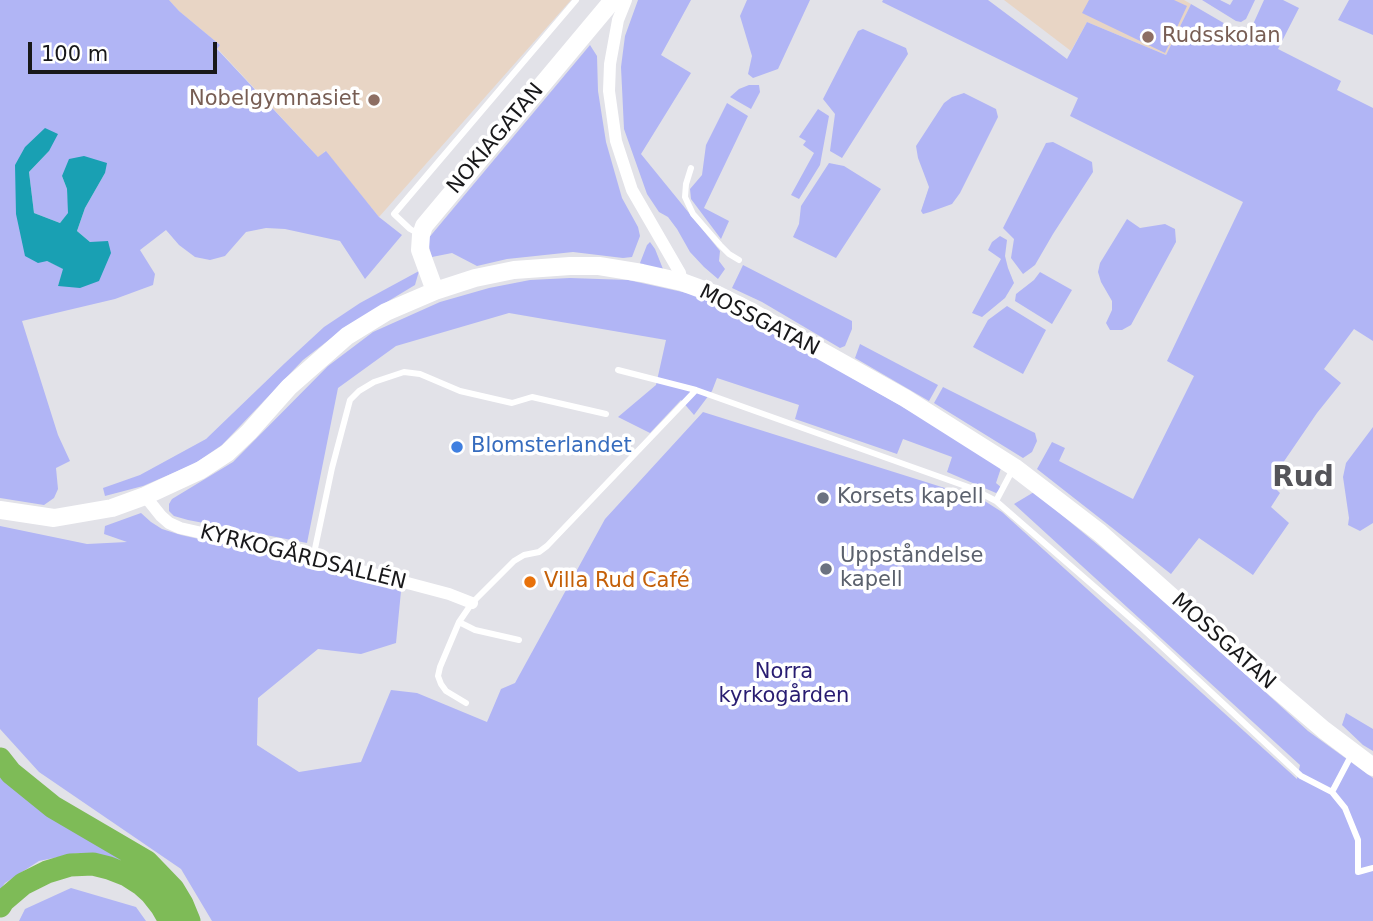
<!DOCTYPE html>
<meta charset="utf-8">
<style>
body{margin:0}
#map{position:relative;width:1373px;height:921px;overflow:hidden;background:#e2e2e8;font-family:"DejaVu Sans",sans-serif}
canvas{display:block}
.scale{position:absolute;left:28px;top:42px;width:189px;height:32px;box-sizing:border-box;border:4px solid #18181a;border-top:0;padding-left:9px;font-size:21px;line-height:24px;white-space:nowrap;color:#18181a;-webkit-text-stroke:5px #fff;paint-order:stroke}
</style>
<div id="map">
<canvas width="1373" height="921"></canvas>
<div class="scale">100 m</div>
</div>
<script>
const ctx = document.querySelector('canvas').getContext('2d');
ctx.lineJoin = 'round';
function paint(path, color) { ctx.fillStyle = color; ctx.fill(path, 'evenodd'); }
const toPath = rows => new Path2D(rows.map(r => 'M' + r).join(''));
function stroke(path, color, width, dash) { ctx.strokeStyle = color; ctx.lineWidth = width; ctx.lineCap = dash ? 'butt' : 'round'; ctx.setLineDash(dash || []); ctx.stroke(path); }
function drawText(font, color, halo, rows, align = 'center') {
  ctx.font = font + ' "DejaVu Sans",sans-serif'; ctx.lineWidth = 7; ctx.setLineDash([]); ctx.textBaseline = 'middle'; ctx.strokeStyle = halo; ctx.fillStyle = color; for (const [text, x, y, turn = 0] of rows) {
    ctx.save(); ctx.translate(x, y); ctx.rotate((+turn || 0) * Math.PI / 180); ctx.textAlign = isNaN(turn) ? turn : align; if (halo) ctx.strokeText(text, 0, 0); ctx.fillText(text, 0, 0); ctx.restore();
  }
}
paint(toPath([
 [169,0,571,0,379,217,325,151,319,158,217,48,220,45,179,11],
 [1004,0,1184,0,1191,4,1166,55,1087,22,1071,51]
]), '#e8d5c5');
paint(toPath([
 [0,0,169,0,179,11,220,45,217,49,318,157,326,151,379,217,402,235,365,279,340,241,285,229,266,228,246,232,225,256,210,260,195,257,179,245,166,230,140,250,155,274,153,285,115,299,22,321,58,435,70,461,56,468,58,489,54,498,44,505,0,498],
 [49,151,29,172,34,213,60,223,69,213,67,189,62,176,105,173,85,208,77,231,90,242,58,286,64,269,47,261,15,165],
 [638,0,691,0,661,55,691,73,641,154,720,251,719,261,725,269,718,279,704,267,690,252,677,229,668,217,659,212,647,194,624,129,621,67,625,36],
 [747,0,810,0,778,69,753,78,748,74,752,56,740,16],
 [883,0,988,0,1067,59,1087,22,1166,55,1191,4,1234,29,1250,31,1264,0,1283,0,1299,8,1278,49,1341,81,1337,90,1373,108,1373,341,1354,329,1324,369,1341,383,1317,413,1274,476,1274,487,1280,493,1271,507,1289,523,1253,575,1199,538,1171,574,1037,469,1052,442,1065,448,1059,461,1133,499,1194,376,1167,361,1243,202,1070,116,1078,98,882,2],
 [1089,0,1174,0,1187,6,1165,53,1082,13],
 [1202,0,1220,0,1230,5,1233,0,1255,0,1246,19,1241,22,1236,21],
 [1349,0,1373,0,1373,35,1338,20],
 [863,29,906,48,908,54,842,158,830,151,835,114,823,99,858,31],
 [590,45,597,56,598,91,606,142,622,198,638,227,640,236,632,257,623,258,573,252,507,259,477,266,452,253,432,257,427,240],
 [749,85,759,85,760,92,751,109,730,97,739,89],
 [964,93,996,109,998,117,960,193,952,204,930,212,923,214,921,211,929,187,918,158,916,146,944,103,952,97],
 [727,103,748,116,704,208,729,221,721,239,691,199,690,189,702,175,706,145],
 [818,109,829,116,820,165,799,199,791,195,814,153,803,145,806,141,799,137],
 [1053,142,1092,162,1093,172,1053,234,1035,265,1023,274,1011,258,1014,239,1003,228,1046,143],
 [829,163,844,166,881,189,836,258,793,237,799,224,801,206],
 [1127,219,1140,228,1165,224,1175,229,1176,242,1131,325,1122,330,1110,330,1106,323,1112,310,1112,301,1101,282,1098,272,1100,263],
 [1000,236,1007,240,1005,256,1008,268,1014,283,1005,298,982,317,972,313,1001,259,988,250,992,242],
 [650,242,655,249,663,269,641,265,640,263,647,245],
 [743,265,852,321,852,329,845,346,840,348,762,302,732,288],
 [419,271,415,285,347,326,303,360,222,445,194,464,143,486,105,496,103,488,140,475,206,439,285,363,324,327,360,303],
 [1040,272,1072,290,1052,324,1015,301,1016,294,1034,280],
 [570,278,628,280,696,295,743,315,936,426,1001,468,996,483,1002,488,996,493,947,472,952,457,903,439,897,454,795,419,799,405,717,378,712,391,694,415,681,400,650,433,618,417,656,385,666,340,509,313,396,346,338,388,307,543,188,520,174,516,169,511,169,504,172,499,233,462,328,366,373,332,440,302,489,288,530,280],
 [1007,306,1046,330,1023,374,973,347,988,320],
 [860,344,938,385,929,401,855,358],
 [943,387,1035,433,1037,441,1032,452,1023,458,934,403],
 [703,412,983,500,1002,512,1297,779,1300,765,1014,504,1034,492,1162,598,1308,731,1373,778,1373,921,212,921,181,869,39,772,0,729,0,526,87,544,127,542,104,534,105,526,141,513,151,522,162,529,181,535,302,562,401,591,396,643,361,654,318,649,258,698,257,745,299,772,361,762,391,690,417,693,487,722,501,689,515,683,605,519],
 [1373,427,1373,523,1360,531,1348,525,1349,518,1343,477,1346,463],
 [1346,713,1373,729,1373,751,1363,745,1342,725],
 [0,777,126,861,78,853,39,861,5,883,0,890],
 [71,888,136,907,146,921,19,921,25,909]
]), '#b1b5f5');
paint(toPath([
 [45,128,58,134,49,151,29,172,34,213,60,223,68,213,67,189,62,176,69,159,84,156,107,163,105,173,85,208,77,231,90,242,108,241,111,253,99,281,80,288,58,286,63,269,47,261,38,263,25,256,16,214,15,165,25,147]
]), '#19a0b3');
stroke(toPath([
 [691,168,686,184,685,197,693,214,720,245,729,254,739,260],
 [419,234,410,229,394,214,576,0],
 [618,370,696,390],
 [996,501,1142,628,1301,776,1332,792,1345,808,1358,840,1358,872,1373,868],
 [313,558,332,468,350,400,359,391,374,382,404,372,420,374,460,391,512,403,532,397,606,414],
 [459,622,475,630,519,640],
 [466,703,446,691,441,684,438,676,440,667,459,622,472,603,514,561,524,555,539,552,547,546,696,390,971,488,996,501,1013,469],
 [1332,792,1352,754]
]), '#fff', 6);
stroke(toPath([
 [626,0,618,20,610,64,609,91,616,141,632,190,680,273,682,282],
 [145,496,161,516,169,523,180,528,313,558,449,594,472,603]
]), '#fff', 12);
stroke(toPath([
 [435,291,420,250,421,235,424,226,613,0],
 [0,510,54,518,112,508,145,496,201,470,227,453,249,432,289,387,347,336,386,312,435,291,475,278,514,270,570,266,599,266,642,273,682,282,720,296,750,311,905,398,1014,467,1100,533,1255,671,1324,730,1373,767]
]), '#fff', 18);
stroke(toPath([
 [0,759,11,773,53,807,147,862,173,889,182,904,189,921],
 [0,906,3,901,23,884,47,872,70,865,93,864,109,868,127,875,141,884,151,893,162,907,170,921]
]), '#7ebb57', 23);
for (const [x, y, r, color] of [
 [1148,37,7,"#8d6e63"],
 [374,100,7,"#8d6e63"],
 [457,447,7,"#3f7fe0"],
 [823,498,7,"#6b7280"],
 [826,569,7,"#6b7280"],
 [530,582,7,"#e8710a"]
]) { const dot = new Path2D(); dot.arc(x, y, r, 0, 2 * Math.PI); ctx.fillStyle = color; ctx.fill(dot); stroke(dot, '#fff', 2.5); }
drawText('21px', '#785e54', '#fff', [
 ["Rudsskolan",1162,37],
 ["Nobelgymnasiet",360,100,"right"]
], 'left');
drawText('21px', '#18181a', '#fff', [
 ["NOKIAGATAN",496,139,-50],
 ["MOSSGATAN",759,321,27],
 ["KYRKOGÅRDSALLÉN",303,558,14],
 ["MOSSGATAN",1223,642,42]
]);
drawText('21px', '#366cbe', '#fff', [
 ["Blomsterlandet",471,447]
], 'left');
drawText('21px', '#5b616d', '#fff', [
 ["Korsets kapell",837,498],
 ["Uppståndelse",840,557],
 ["kapell",840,581]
], 'left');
drawText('21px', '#c56008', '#fff', [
 ["Villa Rud Café",544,582]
], 'left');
drawText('21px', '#281c71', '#fff', [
 ["Norra",784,673],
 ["kyrkogården",784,697]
]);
drawText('bold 28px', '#545459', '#fff', [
 ["Rud",1303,479]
]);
</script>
